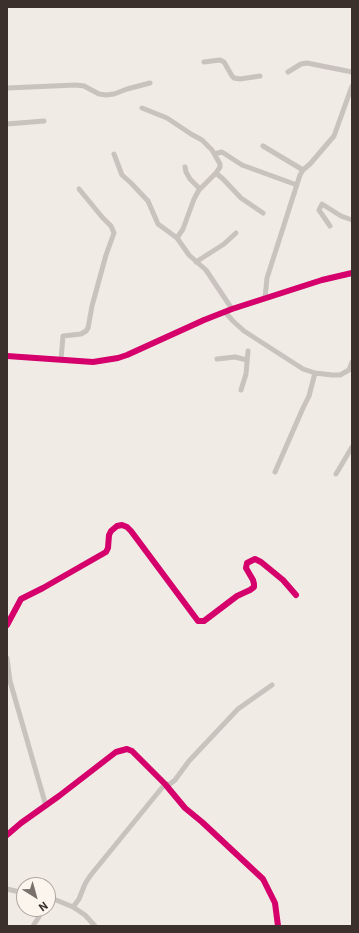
<!DOCTYPE html>
<style>
body{margin:0}
#map{position:relative;width:359px;height:933px;overflow:hidden;background:#f0ebe5;font-family:Roboto,sans-serif}
canvas{display:block}
.frame{position:absolute;inset:0;border:8px solid #3b302b;pointer-events:none}
.north{position:absolute;left:16px;top:877px;width:40px;height:40px;box-sizing:border-box;background:#fbf5ee;border:1px solid #aea6a0;border-radius:50%;rotate:143deg;font-size:11px;font-weight:700;line-height:16px;text-align:center;color:#3b302b}
.north::after{content:'';display:block;margin:auto;width:14px;height:18px;background:#7a716c;clip-path:polygon(50% 0,100% 100%,50% 72%,0 100%)}
</style>
<div id="map">
<canvas width="359" height="933"></canvas>
<div class="frame"></div>
<div class="north">N</div>
</div>
<script>
const ctx = document.querySelector('canvas').getContext('2d');
ctx.lineJoin = 'round';
const toPath = rows => new Path2D(rows.map(r => 'M' + r).join(''));
function stroke(path, color, width, dash) { ctx.strokeStyle = color; ctx.lineWidth = width; ctx.lineCap = dash ? 'butt' : 'round'; ctx.setLineDash(dash || []); ctx.stroke(path); }
stroke(toPath([
 [204,62,220,60,224,62,232,76,234,78,240,79,260,76],
 [288,72,301,64,307,63,352,72],
 [7,88,76,85,84,86,99,94,106,95,114,94,127,89,150,83],
 [142,108,167,118,191,134,202,140,212,150,220,164,220,167,216,173,199,190,194,199,183,229,177,238],
 [7,124,44,121],
 [263,146,303,170],
 [114,154,122,175,131,183,148,201,158,224,177,238,189,255,206,270,232,309],
 [214,154,222,152,242,165,297,185],
 [185,167,186,172,190,179,200,189],
 [216,173,223,179,241,198,263,213],
 [330,226,319,210,322,204,341,216,352,220],
 [196,262,224,244,236,233],
 [265,298,267,278,300,175,303,170,310,164,334,136,352,86],
 [225,312,233,321,244,331,303,369,315,373,332,375,340,375,349,370,352,362],
 [7,356,93,362,118,358,127,355,204,320,232,309,322,280,352,273],
 [61,359,63,336,81,334,86,331,88,328,92,306,106,255,114,233,111,226,102,217,79,189],
 [217,359,235,357,247,360],
 [241,390,246,374,248,351],
 [275,472,303,408,309,396,315,373],
 [336,474,352,447],
 [7,625,21,599,43,588,106,552,108,548,109,535,111,531,117,526,122,525,127,527,131,531,198,621,204,621,237,596,250,590,254,587,254,584,253,580,246,568,247,563,255,559,261,562,283,580,296,595],
 [7,658,10,681,46,806],
 [7,835,21,823,59,796,116,752,127,749,132,751,165,784,185,808,202,822,263,879,275,903,278,926],
 [7,889,24,893],
 [48,898,56,900,73,907,85,915,95,926],
 [73,907,79,899,85,884,90,876,165,784,170,784,175,780,189,761,238,709,272,685],
 [33,926,44,909]
]), '#c9c3be', 5);
stroke(toPath([
 [7,356,93,362,118,358,127,355,204,320,232,309,322,280,352,273],
 [7,625,21,599,43,588,106,552,108,548,109,535,111,531,117,526,122,525,127,527,131,531,198,621,204,621,237,596,250,590,254,587,254,584,253,580,246,568,247,563,255,559,261,562,283,580,296,595],
 [7,835,21,823,59,796,116,752,127,749,132,751,165,784,185,808,202,822,263,879,275,903,278,926]
]), '#d6006c', 6);
</script>
